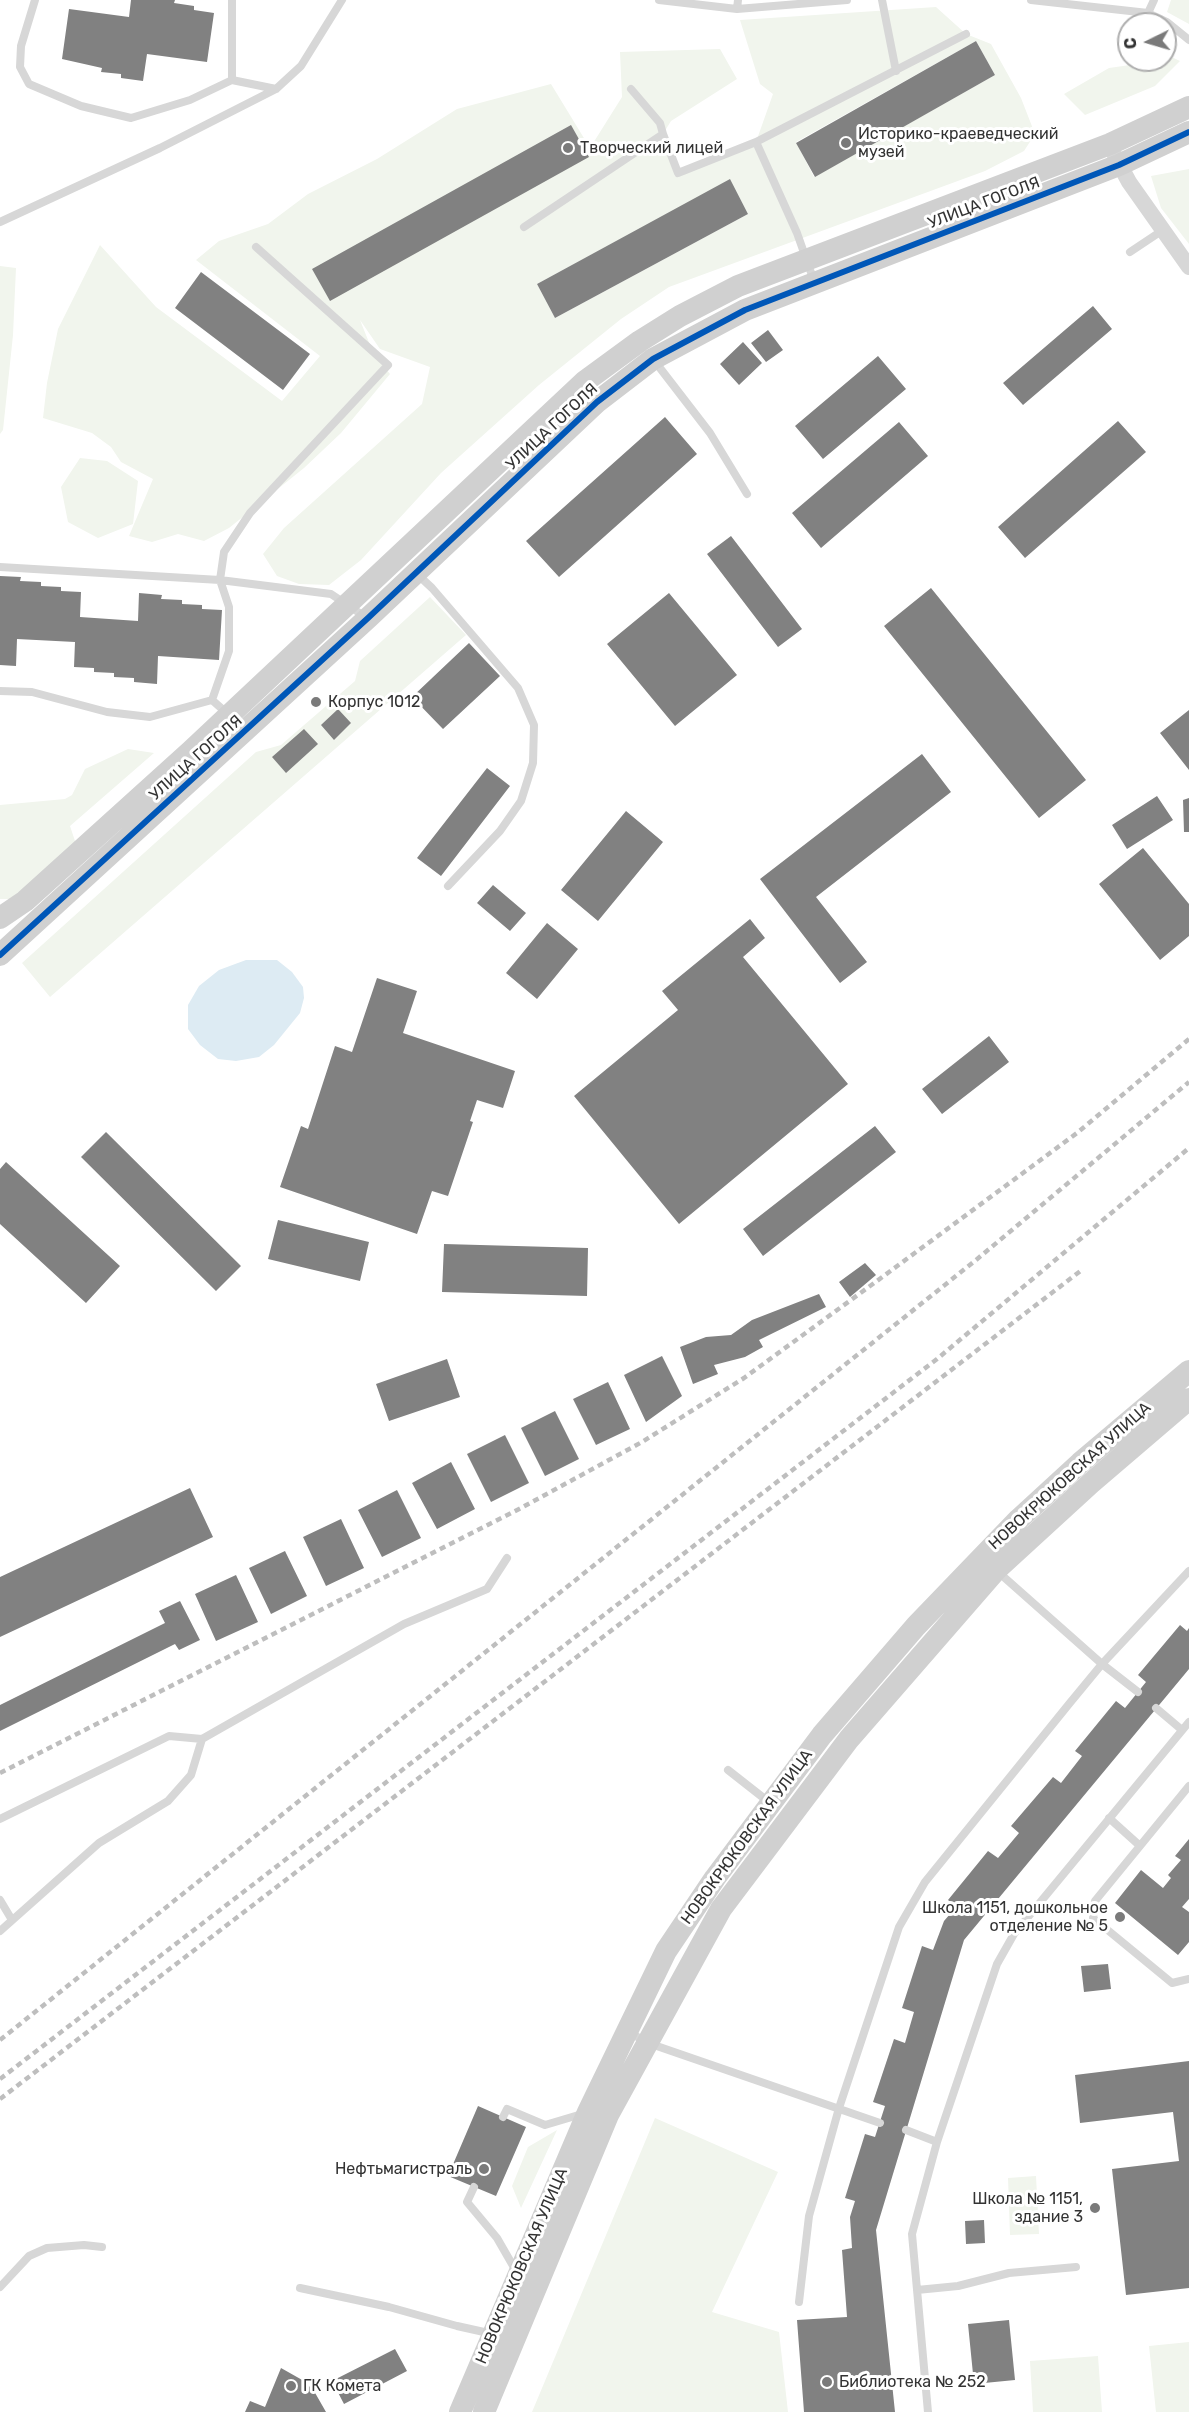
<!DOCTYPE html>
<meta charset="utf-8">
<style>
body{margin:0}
#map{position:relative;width:1189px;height:2412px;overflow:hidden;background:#fff;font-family:Rubik,sans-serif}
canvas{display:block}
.north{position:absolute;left:1117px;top:12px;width:60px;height:60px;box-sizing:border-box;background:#fff;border:2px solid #adadad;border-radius:50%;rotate:265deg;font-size:16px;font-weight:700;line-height:24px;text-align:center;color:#333}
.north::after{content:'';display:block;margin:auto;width:21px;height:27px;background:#7a7a7a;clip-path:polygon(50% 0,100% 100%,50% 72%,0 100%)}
</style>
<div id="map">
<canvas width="1189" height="2412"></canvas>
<div class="north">С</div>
</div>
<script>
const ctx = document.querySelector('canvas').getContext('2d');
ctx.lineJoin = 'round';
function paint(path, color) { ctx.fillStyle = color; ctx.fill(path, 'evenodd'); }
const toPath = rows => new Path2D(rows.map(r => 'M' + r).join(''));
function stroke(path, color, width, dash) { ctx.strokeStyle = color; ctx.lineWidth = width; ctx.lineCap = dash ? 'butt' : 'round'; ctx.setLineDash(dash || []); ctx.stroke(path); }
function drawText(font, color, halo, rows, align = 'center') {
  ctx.font = font + ' Rubik,sans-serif'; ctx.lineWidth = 6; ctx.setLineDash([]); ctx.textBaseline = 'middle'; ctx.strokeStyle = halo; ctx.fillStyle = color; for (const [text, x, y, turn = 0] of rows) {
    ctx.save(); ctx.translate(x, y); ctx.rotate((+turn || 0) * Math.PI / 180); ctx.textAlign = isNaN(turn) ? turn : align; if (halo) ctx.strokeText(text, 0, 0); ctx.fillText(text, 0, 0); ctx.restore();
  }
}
paint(toPath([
 [1171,0,1189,0,1189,24,1167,12],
 [936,7,966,34,991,44,1021,98,1035,134,1024,151,985,171,669,287,621,319,539,385,441,473,361,560,329,585,299,584,277,576,263,554,284,528,422,404,430,367,380,349,360,320,374,355,390,374,341,433,304,468,229,528,204,541,178,534,152,542,129,536,153,479,121,462,111,447,92,433,43,418,47,383,58,329,100,245,156,307,282,401,320,356,196,260,219,241,268,224,308,194,377,159,457,109,551,84,590,148,622,97,620,52,720,49,737,79,671,121,663,134,678,173,756,142,773,94,760,84,740,20],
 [976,41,995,75,814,177,796,142],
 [730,180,748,214,555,318,537,284],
 [1165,54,1180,61,1155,86,1085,115,1064,94,1109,68,1165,60],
 [1189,169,1189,244,1161,208,1151,176],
 [0,266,16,268,13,335,3,430,0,434],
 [80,458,107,461,138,481,133,524,98,538,68,522,61,487],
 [430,597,466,635,50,997,22,963,256,752,281,745,355,681,360,661],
 [128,749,154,753,70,826,77,847,12,899,0,899,0,805,65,799,72,795,85,769],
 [655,2118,778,2172,712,2312,779,2332,788,2412,532,2412],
 [557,2130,521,2208,512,2186,528,2147],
 [1036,2176,1039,2234,1010,2235,1008,2178],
 [1189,2342,1189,2412,1156,2412,1149,2346],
 [1098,2356,1102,2412,1033,2412,1030,2361]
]), '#f1f5ed');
paint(toPath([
 [246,960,277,960,292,972,303,987,304,998,300,1013,274,1045,259,1057,236,1061,218,1059,200,1045,188,1029,188,1005,199,986,219,970]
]), '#ddebf3');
paint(toPath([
 [131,0,175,0,174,3,194,6,194,10,214,13,207,62,147,54,143,81,121,78,121,74,101,72,102,68,62,59,69,9,129,17],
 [976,41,995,75,815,177,796,143],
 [571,125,589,157,330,301,312,269],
 [730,179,748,214,555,318,537,284],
 [201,272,310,354,283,390,175,308],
 [1093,306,1112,329,1023,405,1003,383],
 [768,330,783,350,766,362,751,343],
 [743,342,762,363,739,385,720,364],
 [878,356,906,389,823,459,795,426],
 [665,417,697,454,559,577,526,541],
 [1118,421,1146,452,1025,558,998,527],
 [899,422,928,456,821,548,792,513],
 [731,536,802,629,778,647,707,554],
 [0,576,21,577,20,581,41,582,41,586,61,587,61,591,81,592,80,617,138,621,139,593,162,595,161,599,182,600,182,604,202,605,202,609,222,610,219,660,158,656,157,684,134,682,134,678,114,677,114,673,94,672,94,668,74,667,75,642,17,639,16,666,0,665],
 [931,588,1086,780,1039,818,884,626],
 [669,593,737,675,675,726,607,644],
 [469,643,500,676,443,729,412,697],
 [338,709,351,723,334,740,321,725],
 [1189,710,1189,770,1160,733],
 [304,729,318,744,286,773,272,757],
 [922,754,951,792,816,897,867,962,840,983,760,879],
 [487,768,510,786,441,876,417,858],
 [1157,796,1173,820,1127,849,1112,825],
 [1189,798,1189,832,1184,832,1183,800],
 [626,811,663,842,598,921,561,890],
 [1143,848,1189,904,1189,936,1160,960,1099,884],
 [493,885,526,913,510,931,477,903],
 [750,919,765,938,743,957,848,1084,679,1224,574,1096,678,1010,662,991],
 [547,923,578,949,537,999,506,973],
 [377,978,417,991,403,1033,515,1071,503,1108,477,1100,470,1121,473,1122,448,1196,432,1191,417,1234,280,1187,301,1126,308,1129,335,1046,352,1052],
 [989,1036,1009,1062,942,1114,922,1089],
 [875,1126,896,1152,763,1256,743,1229],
 [106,1132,241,1266,216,1291,81,1157],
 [6,1162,120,1266,86,1303,0,1224,0,1169],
 [278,1220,369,1242,360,1281,268,1259],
 [444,1244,588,1248,587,1296,442,1292],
 [865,1263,876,1275,850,1297,839,1282],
 [819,1294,826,1307,759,1340,763,1347,745,1357,714,1365,718,1374,693,1384,680,1347,706,1337,731,1335,752,1320],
 [662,1356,682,1396,646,1422,624,1375],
 [447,1359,460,1397,389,1421,376,1384],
 [608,1382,630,1429,596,1445,573,1399],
 [555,1411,579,1459,545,1476,521,1428],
 [505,1435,529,1483,491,1502,467,1454],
 [451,1462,475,1509,437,1529,412,1483],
 [190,1488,213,1537,0,1637,0,1577],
 [397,1490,421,1538,382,1557,358,1510],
 [341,1519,364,1568,326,1586,303,1537],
 [285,1551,307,1596,271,1614,249,1568],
 [236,1575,258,1622,216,1641,195,1594],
 [180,1601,200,1640,179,1650,175,1644,0,1731,0,1705,165,1623,159,1611],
 [1180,1625,1187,1631,1189,1628,1189,1669,964,1940,876,2230,895,2412,804,2412,797,2320,847,2317,842,2250,852,2248,850,2217,855,2201,845,2198,865,2134,875,2137,885,2106,873,2102,894,2039,905,2043,914,2012,902,2008,922,1946,933,1950,944,1921,956,1907,948,1900,988,1851,998,1858,1019,1833,1011,1826,1053,1777,1061,1783,1082,1756,1075,1751,1116,1701,1125,1708,1146,1682,1138,1675],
 [1189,1839,1189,1899,1182,1907,1189,1912,1189,1942,1178,1955,1115,1903,1141,1870,1163,1888,1171,1878,1168,1875,1181,1860,1175,1856],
 [1108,1964,1111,1989,1084,1992,1081,1966],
 [1189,2061,1189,2288,1126,2295,1112,2169,1179,2161,1173,2112,1080,2123,1075,2075],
 [478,2106,526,2127,496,2196,448,2176],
 [984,2220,985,2243,966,2244,965,2221],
 [1009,2320,1015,2380,974,2384,968,2324],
 [395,2349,407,2371,344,2404,332,2381],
 [281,2368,304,2381,314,2391,326,2412,245,2412,250,2401,265,2407]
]), '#818181');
stroke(toPath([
 [35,0,21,46,20,67,29,84,81,106,131,118,190,100,232,80,276,89],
 [659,0,737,9,847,0],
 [882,0,896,71],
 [1031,0,1148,13,1167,22,1189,40],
 [737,9,738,0],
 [1148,13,1154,0],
 [232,80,232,0],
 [631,89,660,123,663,134],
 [756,142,797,233,814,281],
 [0,222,160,148,276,89,301,66,342,0],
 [524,227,663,134,678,173,756,142,966,34],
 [1130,252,1163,230],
 [653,359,710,433,747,494],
 [0,567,220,580,331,594,367,618],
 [417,574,432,588,518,688,534,725,533,763,521,801,500,831,448,886],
 [0,691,32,692,107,712,150,717,212,700,229,715],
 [212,700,229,651,229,607,220,580,224,552,250,513,388,365,256,247],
 [997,1571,1102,1664,1138,1692],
 [1156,1708,1182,1730],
 [728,1770,770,1803],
 [1189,1786,1095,1901,1093,1918,1172,1983,1189,1979],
 [1109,1818,1139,1845],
 [0,1819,169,1736,202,1739,404,1624,487,1589,507,1558],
 [0,1900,12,1920],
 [0,1931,99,1843,168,1801,191,1775,202,1739],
 [627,2031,648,2043,880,2123],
 [503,2117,507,2109,545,2125,582,2114],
 [906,2130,937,2142],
 [474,2187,467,2202,497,2238,516,2271],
 [0,2287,29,2256,47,2248,84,2245,102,2247],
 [300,2288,389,2307,457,2326,493,2334],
 [917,2290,958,2286,1009,2273,1076,2267],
 [799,2302,809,2216,839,2108,899,1927,925,1882,1069,1704,1102,1664,1189,1571],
 [928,2412,912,2234,937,2142,997,1964,1014,1934,1189,1722]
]), '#d7d7d7', 8);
stroke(toPath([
 [1115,156,1129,182,1189,267]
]), '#d7d7d7', 16);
stroke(toPath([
 [0,918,25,901,191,751,584,382,640,341,680,316,738,286,1110,144,1189,107],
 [0,955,368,618,597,402,653,359,745,310,1119,165,1189,132],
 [460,2412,588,2112,666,1951,715,1878,822,1735,916,1626,1019,1519,1080,1463,1189,1371],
 [484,2412,608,2115,721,1909,849,1739,996,1570,1091,1483,1189,1399]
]), '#d0d0d0', 22);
stroke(toPath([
 [0,1773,521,1508,642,1442,744,1378,881,1278,1077,1133,1189,1039],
 [0,2040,976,1260,1189,1082],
 [0,2079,937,1359,1189,1148],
 [0,2099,1083,1269]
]), '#bebebe', 4.5, [6, 4.5]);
stroke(toPath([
 [0,955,368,618,597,402,653,359,745,310,1119,165,1189,132]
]), '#0057b8', 6);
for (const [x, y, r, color] of [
 [846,143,6,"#7a7a7a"],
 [568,148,6,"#7a7a7a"],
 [316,702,6,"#7a7a7a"],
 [1120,1917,6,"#7a7a7a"],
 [484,2169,6,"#7a7a7a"],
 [1095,2208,6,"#7a7a7a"],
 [827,2382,6,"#7a7a7a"],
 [291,2386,6,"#7a7a7a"]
]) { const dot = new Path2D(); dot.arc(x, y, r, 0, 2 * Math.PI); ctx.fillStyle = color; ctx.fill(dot); stroke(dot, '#fff', 2); }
drawText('16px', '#333', '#fff', [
 ["Историко-краеведческий",858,134],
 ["музей",858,152],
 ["Творческий лицей",580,148],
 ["Корпус 1012",328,702],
 ["Школа 1151, дошкольное",1108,1908,"right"],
 ["отделение № 5",1108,1926,"right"],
 ["Нефтьмагистраль",472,2169,"right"],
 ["Школа № 1151,",1083,2199,"right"],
 ["здание 3",1083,2217,"right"],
 ["Библиотека № 252",839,2382],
 ["ГК Комета",303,2386]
], 'left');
drawText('16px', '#333', '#fff', [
 ["УЛИЦА ГОГОЛЯ",984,203,-21],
 ["УЛИЦА ГОГОЛЯ",552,427,-43],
 ["УЛИЦА ГОГОЛЯ",196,758,-42],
 ["НОВОКРЮКОВСКАЯ УЛИЦА",1070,1476,-42],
 ["НОВОКРЮКОВСКАЯ УЛИЦА",747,1837,-54],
 ["НОВОКРЮКОВСКАЯ УЛИЦА",522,2266,-67]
]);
</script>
